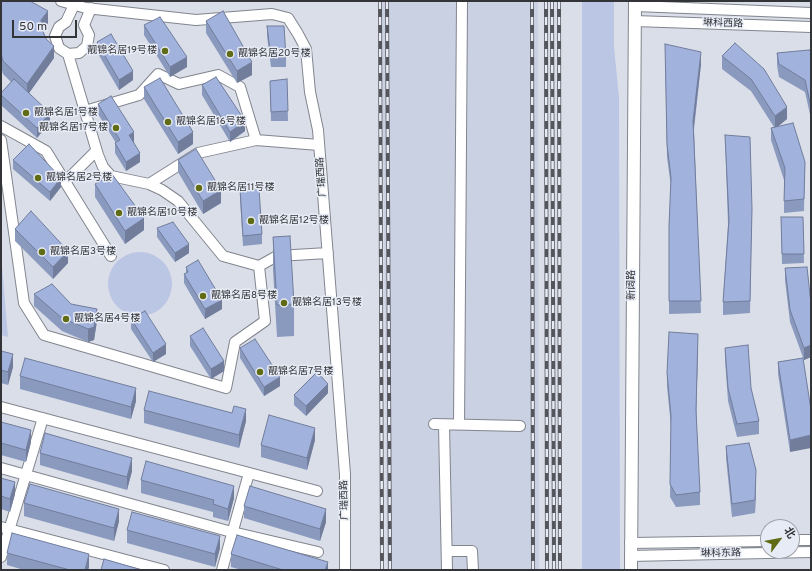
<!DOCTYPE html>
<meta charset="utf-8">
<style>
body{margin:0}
#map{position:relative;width:812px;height:571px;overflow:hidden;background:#dadee8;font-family:Overpass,"Noto Sans SC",sans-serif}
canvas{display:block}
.frame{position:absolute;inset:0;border:2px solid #333438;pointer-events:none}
.north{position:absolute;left:760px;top:519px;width:40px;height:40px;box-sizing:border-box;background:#e7ebf5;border:1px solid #9fa2a9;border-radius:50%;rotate:58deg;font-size:11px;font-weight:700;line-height:16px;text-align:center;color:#333438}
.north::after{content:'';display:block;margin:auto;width:14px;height:18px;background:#606c15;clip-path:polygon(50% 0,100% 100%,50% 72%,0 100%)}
.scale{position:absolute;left:12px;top:20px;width:65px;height:18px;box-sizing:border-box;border:2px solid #333438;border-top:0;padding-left:5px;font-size:12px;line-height:14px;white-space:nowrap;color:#333438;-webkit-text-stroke:3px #e7ebf5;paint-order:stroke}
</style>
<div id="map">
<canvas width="812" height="571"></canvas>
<div class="frame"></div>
<div class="north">北</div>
<div class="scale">50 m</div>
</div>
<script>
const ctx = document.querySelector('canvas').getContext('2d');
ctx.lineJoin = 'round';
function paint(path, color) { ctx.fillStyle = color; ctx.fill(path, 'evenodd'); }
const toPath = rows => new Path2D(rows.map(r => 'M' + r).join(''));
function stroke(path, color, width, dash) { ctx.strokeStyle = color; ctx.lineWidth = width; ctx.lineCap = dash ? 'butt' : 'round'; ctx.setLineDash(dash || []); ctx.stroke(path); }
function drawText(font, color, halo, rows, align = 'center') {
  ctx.font = font + ' Overpass,"Noto Sans SC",sans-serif'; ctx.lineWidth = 3; ctx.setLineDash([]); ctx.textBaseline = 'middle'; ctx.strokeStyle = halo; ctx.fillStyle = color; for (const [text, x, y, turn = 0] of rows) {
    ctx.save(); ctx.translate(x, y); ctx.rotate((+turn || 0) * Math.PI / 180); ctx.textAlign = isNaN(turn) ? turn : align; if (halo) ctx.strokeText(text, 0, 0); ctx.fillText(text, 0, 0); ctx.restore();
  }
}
paint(toPath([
 [382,1,538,1,539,570,387,570]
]), '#cad1e2');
paint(toPath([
 [582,1,614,1,614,47,619,97,620,570,582,570],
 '108 284a32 32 0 1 1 64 0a32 32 0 1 1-64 0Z',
 [1,253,5,302,8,337,1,335]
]), '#bac6e4');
const minor = toPath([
 [61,1,86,8,196,20,272,14,288,18,298,34,306,49,310,92,318,130,345,474,345,570],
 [74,5,66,22,59,27,55,36,59,48,68,54,79,53,87,46,89,35,84,25,91,8],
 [635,6,811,13],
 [634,21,811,27],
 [68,54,98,155,103,167,111,176,149,184,162,190,178,201,223,256,259,266,277,256,328,253],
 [85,111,139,95,158,74,179,84,218,75,240,87,256,140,319,145],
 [1,126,46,151,111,256],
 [1,140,24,303,44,335,226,388,235,342,265,321,259,266],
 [65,182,96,151],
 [149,184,198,153,256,140],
 [1,407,317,491],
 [434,424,520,426],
 [444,425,447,570],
 [459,425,462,1],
 [1,468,228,531,318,552],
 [1,527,164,570],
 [792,540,811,540],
 [630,543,768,541],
 [447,551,472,551,473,570],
 [630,556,811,552],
 [1,557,43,418],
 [222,570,249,473]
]);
const major = toPath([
 [631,570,635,1]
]);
stroke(minor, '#81858e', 12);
stroke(major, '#81858e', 14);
stroke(minor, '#fff', 10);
stroke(major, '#fff', 12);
const rail = toPath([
 [380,1,382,570],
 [387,1,390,570],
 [532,1,533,570],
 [546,1,547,570],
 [552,1,554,570],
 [559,1,560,570]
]);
stroke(rail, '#55565c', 4);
stroke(rail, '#e7ebf5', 2.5, [8]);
paint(toPath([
 [1,1,48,23,43,31,54,58,29,93,50,122,37,138,1,105,1,93,11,82,3,74,1,67],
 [206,21,252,75,237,83,206,33],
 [144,25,187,67,170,77,144,35],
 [267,26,286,57,286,67,271,67,267,36],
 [97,42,133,80,119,90,97,52],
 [735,43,787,119,778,126,805,162,804,211,784,213,784,180,771,140,771,128,774,127,751,91,722,69,722,56],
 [665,44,701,64,694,130,701,313,669,314,669,226,671,187,667,157],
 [811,52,811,119,805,92,779,77,777,65,777,53],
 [287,79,288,121,271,121,270,81],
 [202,85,245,131,230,142,202,95],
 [144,87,193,144,178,154,144,99],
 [98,104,134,142,140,162,126,171,115,153,115,143,116,143,98,114],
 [725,135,752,209,750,313,723,315,723,302,728,224],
 [13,160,61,187,50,201,13,169],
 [178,160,221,203,203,214,178,172],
 [95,184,144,230,125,244,95,197],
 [240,189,262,234,262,244,243,246,240,199],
 [781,217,803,217,804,263,782,264],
 [157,228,189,253,175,262,157,237],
 [15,229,68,263,53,279,15,241],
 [273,237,294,304,294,336,277,337,273,270],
 [186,267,222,309,205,319,184,283,184,274,186,273],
 [785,268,811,304,811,357,804,360,790,322,785,280],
 [34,294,71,304,97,321,94,340,88,342,62,331,34,306],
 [131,319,166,354,153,362,131,329],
 [190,336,224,371,211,379,190,346],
 [698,347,696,414,700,492,700,505,676,507,670,497,671,427,667,386,667,373],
 [240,348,280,386,264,396,240,358],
 [725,348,751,388,759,421,759,434,737,437,728,401,725,360],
 [1,351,13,367,8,385,1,383],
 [803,358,790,452,778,374,778,362],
 [20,376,136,401,131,419,20,389],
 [328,393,306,416,294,405,294,395],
 [144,410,246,421,239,448,144,423],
 [1,422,31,442,26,462,1,455],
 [315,440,307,470,261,457,261,445],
 [726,446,756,483,755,513,732,517,726,458],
 [40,453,132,471,127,490,40,465],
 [1,478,15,494,10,512,1,509],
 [141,480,234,498,228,521,213,517,213,512,141,493],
 [24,503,119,521,114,541,24,516],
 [244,506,326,522,320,541,244,518],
 [127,530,220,548,215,567,127,543],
 [7,553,89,567,88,570,24,570,7,565],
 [231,554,328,570,242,570,231,567]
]), '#8a99be');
paint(toPath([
 [48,11,48,23,41,32,41,20],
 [54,46,54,58,27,96,27,84],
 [701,52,701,64,693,133,693,121],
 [187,57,187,67,170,77,170,67],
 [252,62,252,75,237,83,237,71],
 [133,71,133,80,119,90,119,80],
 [787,107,787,119,775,129,775,116],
 [50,113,50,122,37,138,37,128],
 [245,121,245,131,230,142,230,132],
 [134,132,134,142,129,144,129,135],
 [193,132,193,144,178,154,178,142],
 [140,153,140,162,126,171,126,162],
 [61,178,61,187,50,201,50,192],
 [221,190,221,203,203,214,203,201],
 [144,218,144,230,125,244,125,231],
 [189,244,189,253,175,262,175,253],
 [68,251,68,263,53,279,53,267],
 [222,300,222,309,205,319,205,309],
 [97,309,97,321,94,340,88,342,88,329],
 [698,334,698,347,696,422,696,410],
 [166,344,166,354,153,362,153,353],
 [811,345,811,357,804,360,804,348],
 [13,354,13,367,8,385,8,372],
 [224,361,224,371,211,379,211,369],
 [280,377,280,386,264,396,264,387],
 [328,384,328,393,306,416,306,406],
 [136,388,136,401,131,419,131,407],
 [246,409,246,421,239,448,239,435],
 [315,428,315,440,307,470,307,458],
 [31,430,31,442,26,462,26,450],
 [811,435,811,448,790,452,790,440],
 [132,458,132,471,127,490,127,477],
 [756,470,756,483,755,513,755,500],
 [15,482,15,494,10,512,10,499],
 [234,486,234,498,228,521,228,509],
 [119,509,119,521,114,541,114,528],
 [326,509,326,522,320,541,320,529],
 [220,536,220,548,215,567,215,554],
 [89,554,89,567,88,570,85,570],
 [328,562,328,570,325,570]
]), '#717d9b');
const building = toPath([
 [1,1,30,1,48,11,41,20,42,29,46,39,54,46,27,84,3,61,1,54,1,1],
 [223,11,252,62,237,71,206,21,223,11],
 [160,17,187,57,170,67,144,25,160,17],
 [267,26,284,26,286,57,271,58,267,26],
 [111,34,133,71,119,80,97,42,111,34],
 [735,43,764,69,787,107,775,116,751,79,722,56,735,43],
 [665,44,701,52,693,121,701,301,669,301,669,226,671,178,667,144,665,44],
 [809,50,811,52,811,107,805,80,779,64,777,53,809,50],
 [216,77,245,121,230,132,202,85,216,77],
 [160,78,193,132,178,142,144,87,160,78],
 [14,79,50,113,37,128,1,95,1,93,14,79],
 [287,79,288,111,271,112,270,81,287,79],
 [111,96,134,132,129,135,140,153,126,162,115,143,120,140,98,104,111,96],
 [793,123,805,162,804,199,784,201,785,168,771,128,793,123],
 [725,135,750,137,752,209,750,301,723,302,729,220,725,135],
 [29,144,61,178,50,192,13,160,29,144],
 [196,149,221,190,203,201,178,160,196,149],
 [112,174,144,218,125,231,95,184,112,174],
 [240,189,259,189,262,234,243,236,240,189],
 [31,211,68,251,53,267,15,229,31,211],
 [781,217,803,217,804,254,782,254,781,217],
 [173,222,189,244,175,253,157,228,173,222],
 [290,236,294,304,277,305,273,237,290,236],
 [198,260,222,300,205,309,184,274,188,272,186,267,198,260],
 [807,267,811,304,811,345,804,348,790,310,785,268,807,267],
 [52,284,71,304,97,309,94,327,88,329,62,318,34,294,52,284],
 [145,311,166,344,153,353,131,319,145,311],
 [203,328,224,361,211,369,190,336,203,328],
 [669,332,698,334,696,410,700,492,676,495,670,484,671,416,667,373,669,332],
 [255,339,280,377,264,387,240,348,255,339],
 [748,345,751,388,759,421,737,424,728,388,725,348,748,345],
 [1,351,13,354,8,372,1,370,1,351],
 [25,358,136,388,131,407,20,376,25,358],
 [803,358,811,410,811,435,790,440,778,362,803,358],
 [317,372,328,384,306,406,294,395,317,372],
 [149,391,232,413,234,406,246,409,239,435,144,410,149,391],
 [269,415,315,428,307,458,261,445,269,415],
 [1,422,31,430,26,450,1,443,1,422],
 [45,433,132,458,127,477,40,453,45,433],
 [749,443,756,470,755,500,732,504,726,446,749,443],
 [146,461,234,486,228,509,213,504,214,500,141,480,146,461],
 [1,478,15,482,10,499,1,496,1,478],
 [30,484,119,509,114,528,24,503,30,484],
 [250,486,326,509,320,529,244,506,250,486],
 [132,512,220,536,215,554,127,530,132,512],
 [12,533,89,554,85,570,70,570,7,553,12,533],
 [237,535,328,562,325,570,283,570,231,554,237,535],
 [104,559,142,570,101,570,104,559]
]);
paint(building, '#a1b2dd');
stroke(building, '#717d9b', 1);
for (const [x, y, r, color] of [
 [165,51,4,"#606c15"],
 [230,54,4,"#606c15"],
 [26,113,4,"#606c15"],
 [168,122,4,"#606c15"],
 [116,128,4,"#606c15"],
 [38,178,4,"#606c15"],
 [199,188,4,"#606c15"],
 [119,213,4,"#606c15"],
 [251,221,4,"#606c15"],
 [42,252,4,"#606c15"],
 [203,296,4,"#606c15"],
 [284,303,4,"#606c15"],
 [66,319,4,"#606c15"],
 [260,372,4,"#606c15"]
]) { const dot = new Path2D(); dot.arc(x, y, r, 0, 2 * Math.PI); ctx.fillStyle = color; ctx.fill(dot); stroke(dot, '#e7ebf5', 1.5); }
drawText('10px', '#333438', '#e7ebf5', [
 ["琳科西路",723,24,2],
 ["广瑞西路",322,177,-94],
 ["新阔路",632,285,-90],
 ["广瑞西路",345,500,-91],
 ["琳科东路",721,554,-1]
]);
drawText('10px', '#333438', '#e7ebf5', [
 ["靓锦名居19号楼",157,51,"right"],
 ["靓锦名居20号楼",238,54],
 ["靓锦名居1号楼",34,113],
 ["靓锦名居16号楼",176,122],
 ["靓锦名居17号楼",108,128,"right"],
 ["靓锦名居2号楼",46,178],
 ["靓锦名居11号楼",207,188],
 ["靓锦名居10号楼",127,213],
 ["靓锦名居12号楼",259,221],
 ["靓锦名居3号楼",50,252],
 ["靓锦名居8号楼",211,296],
 ["靓锦名居13号楼",292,303],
 ["靓锦名居4号楼",74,319],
 ["靓锦名居7号楼",268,372]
], 'left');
</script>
